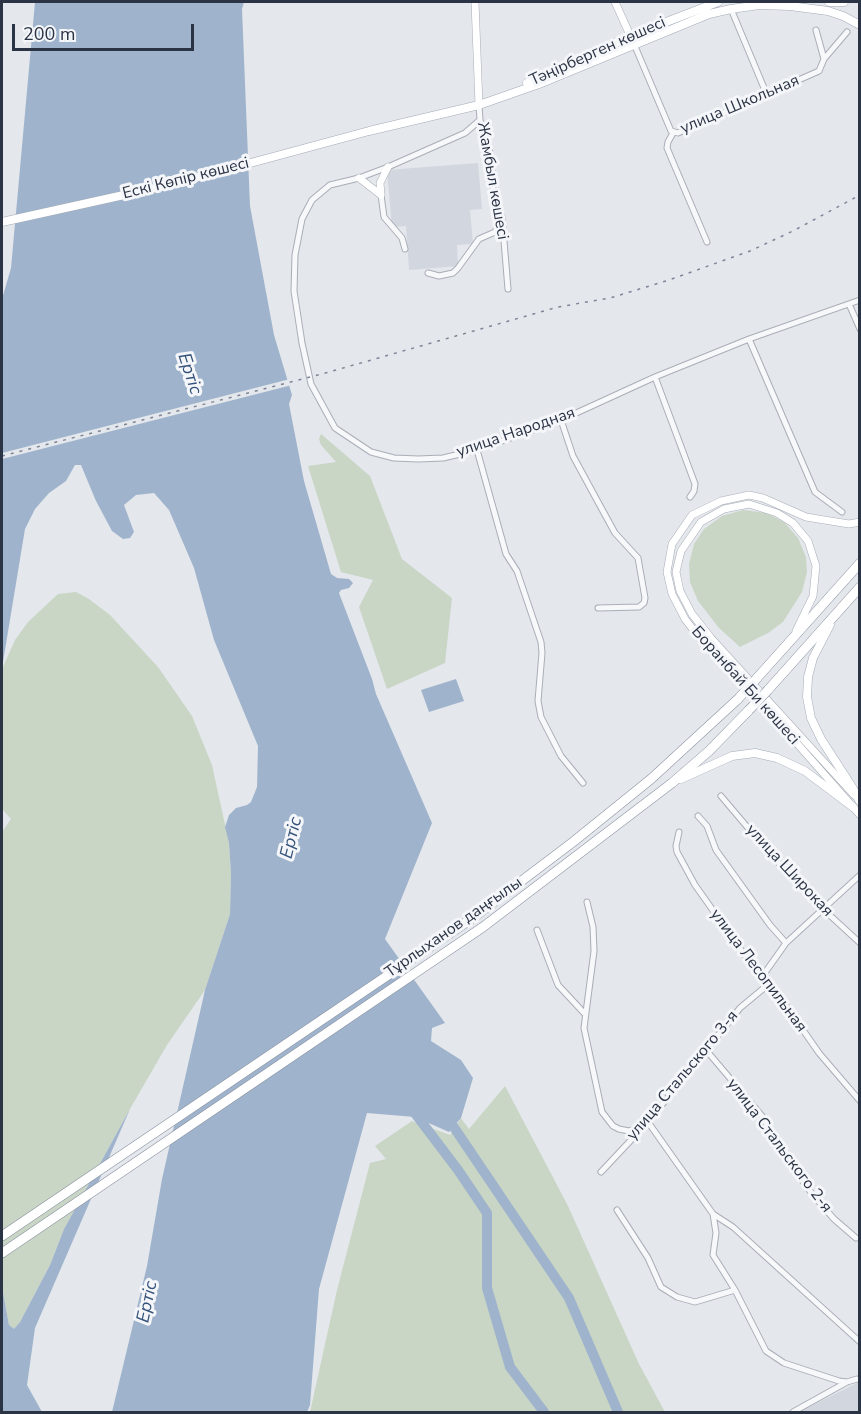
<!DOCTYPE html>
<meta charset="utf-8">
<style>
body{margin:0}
#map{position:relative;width:861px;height:1414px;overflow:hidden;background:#e4e7ec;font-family:"Nunito Sans",sans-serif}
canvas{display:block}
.frame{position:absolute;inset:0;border:3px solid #2b3445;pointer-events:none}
.scale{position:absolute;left:12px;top:24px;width:182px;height:27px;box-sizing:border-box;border:3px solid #2b3445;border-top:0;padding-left:8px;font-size:18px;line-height:21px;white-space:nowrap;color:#2b3445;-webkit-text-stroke:4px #f4f6f9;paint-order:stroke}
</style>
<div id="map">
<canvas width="861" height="1414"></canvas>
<div class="frame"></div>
<div class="scale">200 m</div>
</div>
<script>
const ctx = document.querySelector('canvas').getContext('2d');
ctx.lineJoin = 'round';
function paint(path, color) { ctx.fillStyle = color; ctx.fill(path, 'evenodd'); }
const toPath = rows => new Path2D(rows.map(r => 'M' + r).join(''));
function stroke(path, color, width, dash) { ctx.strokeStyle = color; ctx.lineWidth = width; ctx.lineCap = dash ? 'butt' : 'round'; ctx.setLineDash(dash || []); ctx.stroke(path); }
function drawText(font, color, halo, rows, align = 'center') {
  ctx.font = font + ' "Nunito Sans",sans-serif'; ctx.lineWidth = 6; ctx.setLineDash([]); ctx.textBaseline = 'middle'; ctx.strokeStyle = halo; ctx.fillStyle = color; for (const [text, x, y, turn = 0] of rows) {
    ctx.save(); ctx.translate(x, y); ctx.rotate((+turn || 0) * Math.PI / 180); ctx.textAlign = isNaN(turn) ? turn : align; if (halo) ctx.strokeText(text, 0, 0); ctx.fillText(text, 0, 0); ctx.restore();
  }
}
paint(toPath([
 [478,163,482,209,470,210,473,244,457,245,458,266,409,270,406,226,392,227,387,170],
 [859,1382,859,1412,799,1412]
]), '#d2d6de');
paint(toPath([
 [321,434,370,476,402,559,452,598,445,663,387,689,359,607,373,580,341,572,308,466,336,462,321,445,319,439],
 [743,510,767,513,785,523,798,538,806,557,807,572,802,592,783,622,768,633,740,647,719,628,698,601,690,582,689,564,694,544,704,529,722,516],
 [76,592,89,599,110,615,158,667,192,716,212,765,229,843,231,874,230,914,205,990,167,1045,130,1109,64,1229,50,1265,20,1322,14,1330,9,1325,2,1287,2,832,11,819,2,809,2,669,15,640,28,622,58,594],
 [505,1086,568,1206,639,1364,665,1412,310,1412,337,1290,370,1163,386,1159,375,1146,412,1121,450,1135,461,1118,469,1129]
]), '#c9d6c5');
paint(toPath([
 [35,2,244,2,242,9,250,206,274,335,292,395,289,404,304,481,331,574,337,578,349,579,353,583,349,588,341,590,339,593,372,679,376,694,432,823,385,939,445,1023,432,1028,431,1041,461,1060,473,1078,461,1118,449,1132,415,1117,367,1113,319,1289,310,1405,307,1412,112,1412,147,1266,162,1179,205,990,230,914,231,874,229,843,225,827,229,815,236,808,247,805,251,802,257,787,258,746,214,640,194,568,169,510,154,493,136,495,124,505,134,532,130,538,123,539,112,531,96,501,81,465,75,465,66,481,49,493,35,509,25,529,2,668,2,299,11,268],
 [456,679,464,701,429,712,421,690],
 [130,1109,35,1328,27,1385,42,1412,2,1412,2,1287,9,1325,14,1329,20,1322,50,1265,64,1229]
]), '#9fb4cc');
paint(toPath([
 [290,379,292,385,2,459,2,453]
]), '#e4e7ec');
stroke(toPath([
 [411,1108,458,1170,487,1213,487,1288,510,1367,544,1412],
 [447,1117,569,1298,618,1412]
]), '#9fb4cc', 10);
const street = toPath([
 [731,9,767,95],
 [816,30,824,59],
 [634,44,671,131,678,133,819,71,824,59,847,32],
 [479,105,480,120,492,159,493,193,502,217,508,289],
 [480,120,465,133,388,167,359,178,330,185,312,200,302,219,295,255,294,291,302,343,311,384,335,428,371,452,394,458,418,459,443,458,477,450,561,420,655,377,749,339,860,300],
 [673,133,668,142,667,148,707,242],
 [381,195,384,217,402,238,405,249],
 [428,273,439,276,453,273,458,268,479,239,495,232,500,222],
 [849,304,860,329],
 [749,339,815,492,842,512],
 [655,377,695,484,694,491,690,497],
 [561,420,573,456,598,502,615,533,638,558,645,598,644,603,639,607,598,608],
 [477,450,506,554,517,571,541,642,542,653,538,701,541,717,561,756,583,783],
 [721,796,770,854,823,909,860,943],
 [698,816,707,826,716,850,770,925,786,943],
 [679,832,676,846,677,852,695,885,746,957,764,974,819,1053,860,1101],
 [587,902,593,927,594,951,584,1028,602,1112,613,1126,619,1129,629,1131,641,1128],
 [537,930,558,985,584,1013],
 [764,974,786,943,860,875],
 [706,1050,762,1116,789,1163,813,1195,834,1219,856,1238],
 [648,1122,713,1214,733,1227,860,1342],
 [601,1172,648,1122,740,1008,770,983],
 [617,1210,648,1258,661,1287,677,1297,695,1302,735,1290],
 [713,1214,716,1233,713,1255,735,1290,766,1351,784,1363,839,1381,847,1382],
 [793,1412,847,1382,857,1379,860,1380]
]);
const secondary = toPath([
 [475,2,479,105],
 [615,2,634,44],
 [359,178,381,195],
 [381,195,380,183,388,167],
 [860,522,849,524,806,517,763,498,749,495,721,501,692,515,672,544,667,572,672,594,685,619,704,644,794,740,860,815],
 [796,631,813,596,816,566,808,541,793,523,777,513,749,504,724,509,701,522,681,551,676,572,680,591,692,614,711,638,854,795]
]);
const primary = toPath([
 [829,2,844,2],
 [527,83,630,36,718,2],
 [2,222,169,185,369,131,479,105,539,84,709,14,731,9,759,5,790,6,828,11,843,16,860,25],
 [830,625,813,658,808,677,807,697,811,718,821,739,852,787,859,800],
 [681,779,732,756,755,753,777,758,805,771,853,807]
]);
const highway = toPath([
 [757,678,860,563],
 [768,690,860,587],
 [2,1236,474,917,573,842,651,779,738,699],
 [2,1253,483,927,672,783,709,751,749,710]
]);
stroke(street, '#a9aeb7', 7);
stroke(secondary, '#a9aeb7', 8);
stroke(primary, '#a3abb8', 9);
stroke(highway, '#8b94a3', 10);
stroke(street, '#f7f8fa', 5);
stroke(secondary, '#fff', 7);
stroke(primary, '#fff', 8);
stroke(highway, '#fff', 9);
stroke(toPath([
 [2,456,322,374,558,307,610,298,669,280,750,251,793,231,860,195]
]), '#7d8696', 1.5, [3, 6]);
const highwayBridge = toPath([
 [738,699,757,678],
 [749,710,768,690]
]);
stroke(highwayBridge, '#8b94a3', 10, []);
stroke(highwayBridge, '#fff', 9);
drawText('16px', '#2b3445', '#f4f6f9', [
 ["Тәңірберген көшесі",598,52,-24],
 ["улица Школьная",740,105,-23],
 ["Ескі Көпір көшесі",186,179,-14],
 ["Жамбыл көшесі",492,181,80],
 ["улица Народная",516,433,-19],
 ["Боранбай Би көшесі",745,686,48],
 ["улица Широкая",789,871,47],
 ["Тұрлыханов даңғылы",454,928,-35],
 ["улица Лесопильная",758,971,53],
 ["улица Стальского 3-я",683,1076,-50],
 ["улица Стальского 2-я",779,1146,53]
]);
drawText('italic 18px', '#34527a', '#f4f6f9', [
 ["Ертіс",189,374,72],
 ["Ертіс",292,838,-76],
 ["Ертіс",148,1302,-78]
]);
</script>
